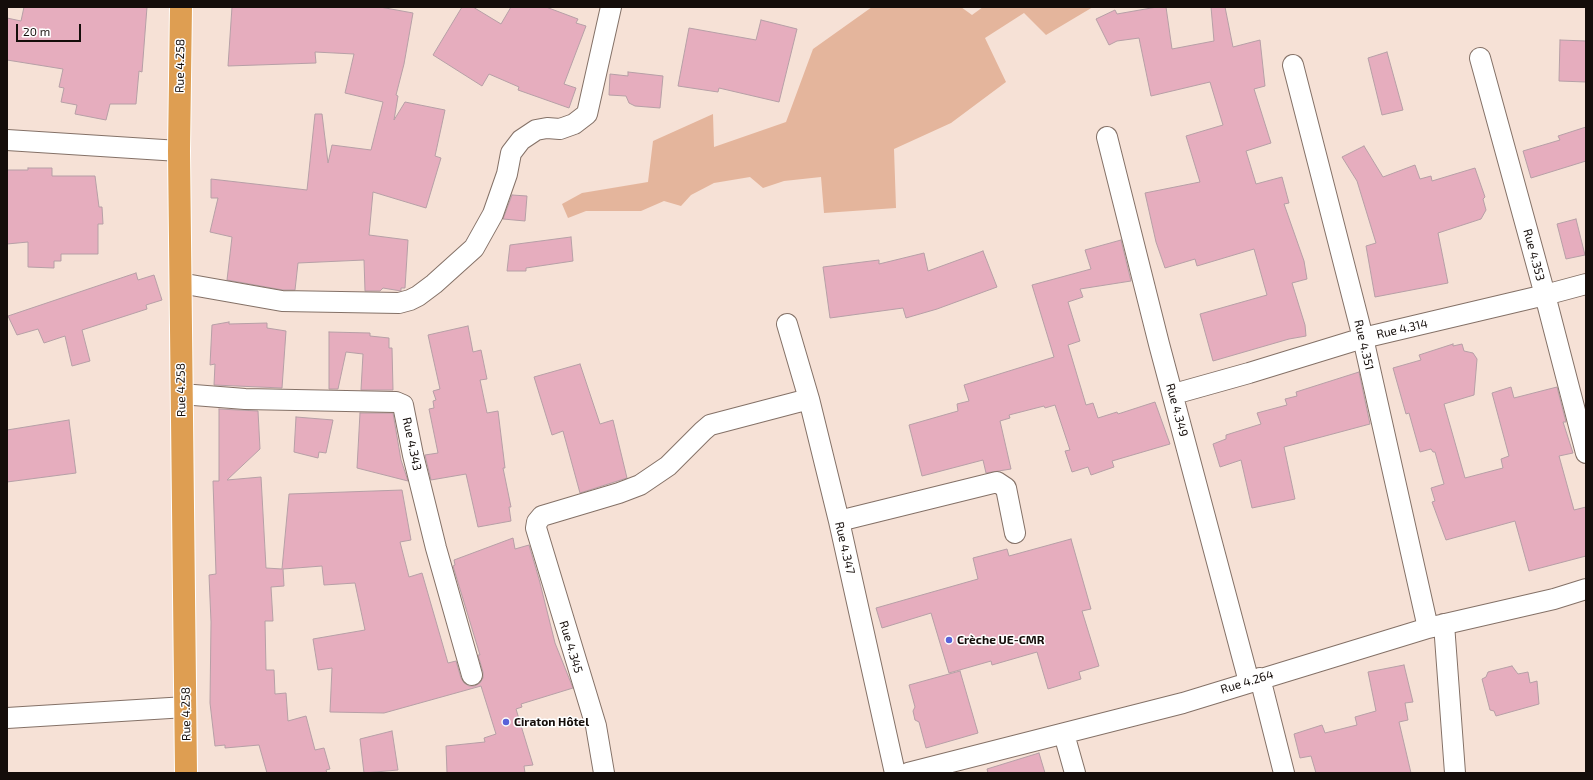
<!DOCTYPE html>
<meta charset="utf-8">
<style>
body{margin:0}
#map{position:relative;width:1593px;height:780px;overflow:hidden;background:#f6e1d6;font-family:"Exo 2",sans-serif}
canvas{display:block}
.frame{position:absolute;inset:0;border:8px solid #140d0a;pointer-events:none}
.scale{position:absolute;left:16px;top:24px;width:65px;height:18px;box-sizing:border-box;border:2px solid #140d0a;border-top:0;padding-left:5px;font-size:12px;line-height:14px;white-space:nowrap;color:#140d0a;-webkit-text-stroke:3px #fff;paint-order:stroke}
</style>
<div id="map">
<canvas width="1593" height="780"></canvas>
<div class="frame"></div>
<div class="scale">20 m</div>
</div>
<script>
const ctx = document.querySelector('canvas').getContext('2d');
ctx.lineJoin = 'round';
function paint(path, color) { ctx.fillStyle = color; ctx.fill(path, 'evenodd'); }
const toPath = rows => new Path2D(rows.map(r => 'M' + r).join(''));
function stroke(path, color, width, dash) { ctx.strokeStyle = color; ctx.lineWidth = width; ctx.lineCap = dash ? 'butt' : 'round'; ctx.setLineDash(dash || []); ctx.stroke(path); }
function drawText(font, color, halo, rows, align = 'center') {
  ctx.font = font + ' "Exo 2",sans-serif'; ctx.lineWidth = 3; ctx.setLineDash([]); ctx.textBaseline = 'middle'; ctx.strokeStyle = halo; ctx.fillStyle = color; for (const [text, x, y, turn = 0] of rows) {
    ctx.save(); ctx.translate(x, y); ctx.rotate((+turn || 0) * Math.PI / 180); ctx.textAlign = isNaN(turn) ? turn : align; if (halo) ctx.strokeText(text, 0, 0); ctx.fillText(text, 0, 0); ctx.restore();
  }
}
paint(toPath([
 [872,7,961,7,972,15,983,7,1093,7,1046,35,1024,13,985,38,1006,82,951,123,894,149,896,208,824,213,821,177,784,181,763,188,750,177,714,183,691,195,681,206,664,201,641,211,586,211,568,218,562,204,582,193,648,182,653,141,713,114,714,147,786,122,813,49]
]), '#e4b59c');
const building = toPath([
 [24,7,147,7,142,72,139,71,136,104,110,104,106,120,75,114,77,105,61,102,64,88,59,87,63,69,7,60,7,18,21,21,24,7],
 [232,7,380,7,413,13,404,64,396,95,398,96,394,120,405,102,445,110,435,156,441,158,426,208,373,192,369,235,408,240,405,288,401,288,401,291,383,288,380,291,365,291,364,260,298,263,295,290,283,290,227,280,232,237,210,232,218,198,211,198,211,179,307,190,315,114,322,114,328,163,332,145,371,150,383,102,345,93,354,54,315,52,316,63,228,66,232,7],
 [462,7,473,7,501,24,511,7,546,7,578,19,576,23,586,26,564,84,576,88,569,108,518,90,519,87,489,74,482,86,433,55,462,7],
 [1157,7,1166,7,1172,49,1214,41,1211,7,1225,7,1233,47,1260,40,1265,86,1254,89,1271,143,1246,151,1256,184,1282,177,1289,203,1284,204,1304,261,1307,279,1292,283,1305,325,1306,336,1289,339,1213,361,1200,314,1267,295,1254,249,1197,266,1195,259,1165,268,1156,242,1145,193,1200,182,1186,136,1223,125,1210,82,1151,96,1139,38,1117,41,1109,45,1096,19,1115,10,1117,14,1157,7],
 [761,20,797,29,779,102,719,88,718,92,678,86,689,28,756,40,761,20],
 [1560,40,1586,41,1586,82,1559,81,1560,40],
 [1387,52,1403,110,1382,115,1368,58,1387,52],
 [628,72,663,76,660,108,635,106,629,103,626,96,609,95,610,74,628,76,628,72],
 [1586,127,1586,161,1531,178,1523,151,1560,140,1558,136,1586,127],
 [1364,146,1383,177,1415,165,1420,179,1431,176,1432,181,1475,168,1485,197,1483,199,1486,210,1481,219,1438,233,1448,283,1375,297,1366,246,1376,243,1357,181,1342,157,1364,146],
 [28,168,52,168,52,176,95,176,99,207,102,207,103,224,98,224,98,254,61,254,61,261,54,261,54,268,28,267,28,242,7,244,7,170,28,170,28,168],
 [512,195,527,196,525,221,503,219,512,195],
 [1576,219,1585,255,1566,259,1557,224,1576,219],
 [571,237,573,261,526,268,526,271,507,271,510,245,571,237],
 [1121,240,1131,281,1080,289,1083,297,1068,302,1080,341,1068,345,1086,405,1093,403,1098,418,1117,412,1118,414,1155,402,1170,444,1112,461,1114,467,1091,475,1088,467,1072,472,1065,451,1070,450,1055,405,1045,408,1044,406,1009,415,1010,418,1000,421,1011,469,986,473,983,460,922,476,909,425,958,411,957,404,969,401,964,385,1054,357,1032,285,1091,269,1085,250,1121,240],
 [983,251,997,287,937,309,906,318,903,308,830,318,823,267,879,260,879,264,924,253,928,271,983,251],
 [136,273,138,280,154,275,162,300,146,305,147,309,82,330,90,361,72,366,65,336,44,343,38,329,17,335,8,316,136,273],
 [229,322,229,324,267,323,267,328,286,331,282,388,214,385,215,364,210,365,212,325,229,322],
 [468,326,473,352,481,350,487,379,480,380,487,413,498,411,505,468,503,468,511,507,509,507,511,521,478,527,466,474,431,480,425,455,438,453,429,409,434,408,433,401,436,400,433,391,440,389,428,335,468,326],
 [329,332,370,333,370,336,389,338,389,348,392,348,393,390,361,390,363,354,346,352,338,389,329,389,329,332],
 [1453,344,1453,346,1462,344,1464,351,1473,353,1477,359,1474,395,1444,404,1465,478,1503,468,1501,459,1509,456,1492,393,1511,387,1514,398,1557,387,1566,422,1563,422,1573,453,1559,456,1574,510,1586,507,1586,556,1529,571,1515,521,1446,540,1432,502,1435,501,1431,488,1444,484,1435,452,1433,452,1431,449,1420,452,1409,413,1406,414,1393,368,1421,360,1419,355,1453,344],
 [580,364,600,424,613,420,627,478,580,493,563,431,552,435,534,377,580,364],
 [1359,372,1370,424,1284,447,1295,499,1252,508,1241,460,1220,467,1213,444,1226,439,1226,435,1261,424,1257,413,1287,405,1285,399,1297,396,1296,392,1359,372],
 [219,409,258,411,260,449,227,480,261,477,266,568,282,569,289,494,402,490,411,540,400,542,409,577,422,573,448,663,456,661,461,678,464,683,469,686,475,686,480,683,483,678,483,672,478,655,480,655,453,566,455,565,454,560,513,538,515,549,529,545,539,579,555,643,573,688,521,704,522,707,516,709,533,765,524,766,525,773,447,773,446,746,485,742,484,738,496,734,481,686,384,713,330,712,332,668,318,670,313,639,365,630,355,583,324,585,322,566,283,569,284,586,271,587,273,621,265,621,266,670,274,670,275,694,286,693,288,721,306,716,315,750,324,748,330,769,326,770,327,773,267,773,259,745,225,748,225,745,215,746,210,703,211,622,209,575,216,574,213,481,219,481,219,409],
 [360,413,393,413,401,460,408,481,357,468,360,413],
 [296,417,333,420,326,453,319,452,318,458,294,452,296,417],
 [69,420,76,473,7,482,7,430,69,420],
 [1071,539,1091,609,1082,611,1099,666,1079,672,1081,679,1048,689,1037,652,992,665,991,661,949,673,931,613,882,628,876,608,978,579,973,558,1007,549,1009,556,1071,539],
 [1404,665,1413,702,1405,703,1408,720,1399,722,1411,773,1316,773,1311,756,1300,758,1294,734,1322,725,1325,733,1357,725,1355,717,1376,711,1368,672,1404,665],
 [1512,666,1518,674,1528,672,1530,683,1537,681,1539,704,1496,716,1494,711,1490,710,1482,679,1486,677,1488,672,1512,666],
 [960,671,978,733,926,748,919,722,915,720,913,711,915,707,909,685,960,671],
 [392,731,398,770,364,773,360,739,392,731],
 [1039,753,1045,773,988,773,987,769,1039,753]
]);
paint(building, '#e6adbe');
stroke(building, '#b69fa6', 1);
const minor = toPath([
 [1480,58,1545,295,1586,453],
 [1293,65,1363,338,1428,628],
 [1107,137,1159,344,1249,682],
 [7,140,179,151],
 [180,283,282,301,399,303,410,300,418,296,434,284,474,248,493,214,507,174,511,153,521,140,536,130,547,128,560,129,574,124,587,114,611,7],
 [787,324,809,399,839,521,895,773],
 [181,394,245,399,396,402,403,405,413,455,436,548,472,675],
 [1174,394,1249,373,1363,338,1545,295,1586,284],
 [839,521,997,482,1006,488,1015,533],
 [1444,624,1455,773],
 [1260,678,1284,773],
 [7,718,186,707],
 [1064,734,1075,773],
 [604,773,596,726,536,528,537,522,542,516,619,493,640,485,668,466,703,431,710,425,809,399],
 [908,773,1183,703,1428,628,1554,599,1586,589]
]);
const trunk = toPath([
 [181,7,179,151,186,773]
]);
stroke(minor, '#847167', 22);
stroke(trunk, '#fff', 24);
stroke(minor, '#fff', 20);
stroke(trunk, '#de9e52', 22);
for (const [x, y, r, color] of [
 [949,640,4,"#5962d9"],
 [506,722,4,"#5962d9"]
]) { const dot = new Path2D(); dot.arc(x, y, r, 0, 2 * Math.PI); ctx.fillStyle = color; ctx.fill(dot); stroke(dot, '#fff', 1.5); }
drawText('12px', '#140d0a', '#fff', [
 ["Rue 4.258",180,66,-89],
 ["Rue 4.353",1534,255,75],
 ["Rue 4.314",1402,329,-13],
 ["Rue 4.351",1364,345,77],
 ["Rue 4.258",181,390,-91],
 ["Rue 4.349",1177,410,75],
 ["Rue 4.343",412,444,78],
 ["Rue 4.347",845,548,77],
 ["Rue 4.345",571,647,73],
 ["Rue 4.264",1247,682,-17],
 ["Rue 4.258",186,714,-91]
]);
drawText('bold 12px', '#140d0a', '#fff', [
 ["Crèche UE-CMR",957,640],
 ["Ciraton Hôtel",514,722]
], 'left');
</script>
